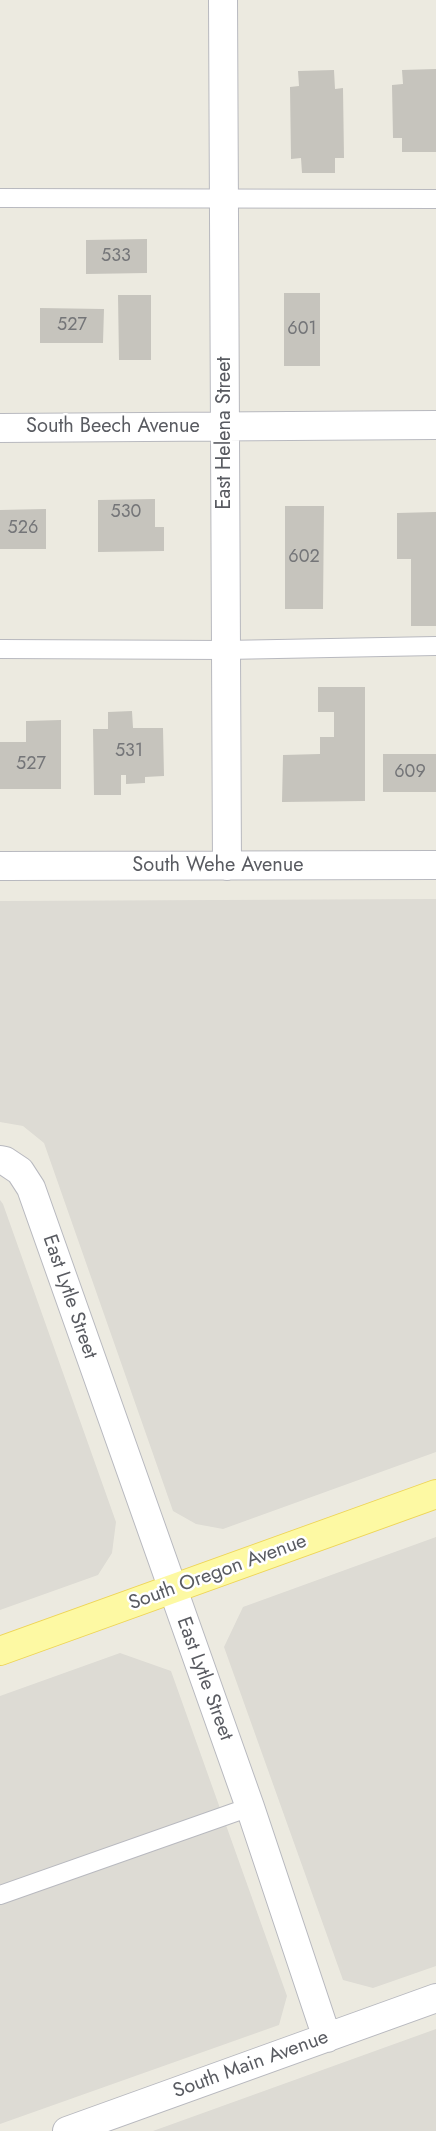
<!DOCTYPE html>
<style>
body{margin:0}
canvas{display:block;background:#eceae0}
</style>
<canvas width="436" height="2131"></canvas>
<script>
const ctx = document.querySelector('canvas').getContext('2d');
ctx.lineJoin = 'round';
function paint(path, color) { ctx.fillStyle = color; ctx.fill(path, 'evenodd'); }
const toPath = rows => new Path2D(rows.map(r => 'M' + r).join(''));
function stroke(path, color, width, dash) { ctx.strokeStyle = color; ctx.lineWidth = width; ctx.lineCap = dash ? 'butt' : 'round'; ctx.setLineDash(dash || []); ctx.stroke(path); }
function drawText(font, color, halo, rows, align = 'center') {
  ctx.font = font + ' Jost,sans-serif'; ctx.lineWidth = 5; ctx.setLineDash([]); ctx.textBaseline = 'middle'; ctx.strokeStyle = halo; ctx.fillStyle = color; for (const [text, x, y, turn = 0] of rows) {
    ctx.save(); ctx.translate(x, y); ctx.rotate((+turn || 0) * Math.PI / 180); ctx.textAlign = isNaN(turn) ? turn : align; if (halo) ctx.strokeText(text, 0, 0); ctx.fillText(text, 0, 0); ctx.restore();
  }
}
paint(toPath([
 [436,899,436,1452,223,1529,196,1524,173,1511,44,1143,23,1126,0,1122,0,901],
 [0,1200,3,1204,116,1522,112,1553,98,1575,0,1610],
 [436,1537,436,1966,373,1988,343,1980,224,1647,243,1607],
 [120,1653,171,1671,287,1996,279,2025,0,2124,0,1696],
 [436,2029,436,2131,153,2131]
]), '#dddbd4');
paint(toPath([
 [436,69,436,152,402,152,402,138,393,138,392,85,403,84,402,70],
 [334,70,335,89,343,88,344,158,335,158,335,173,302,173,301,158,291,159,290,87,299,86,298,71],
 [147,239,147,273,86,274,86,240],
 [284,293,320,293,320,366,284,366],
 [118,295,151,295,151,360,119,360],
 [40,308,104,309,103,343,40,343],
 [155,499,155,527,164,527,164,551,98,552,98,500],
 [285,506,324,506,323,609,285,609],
 [46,509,46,549,0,549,0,510],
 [436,512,436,626,411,626,411,559,397,559,397,513],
 [318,687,365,687,365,801,282,802,283,755,320,754,320,737,334,737,334,712,318,712],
 [132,711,133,728,163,728,164,776,145,777,145,783,126,784,126,775,121,775,121,795,94,795,93,729,108,729,108,712],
 [61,720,61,789,0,789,0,742,26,742,26,721],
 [383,754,436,754,436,792,383,792]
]), '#c6c4bd');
const service = toPath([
 [0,198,436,199],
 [0,649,225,650,436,646],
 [0,1895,250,1807]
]);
const minor = toPath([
 [223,0,227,866],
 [0,428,436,425],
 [0,866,436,865],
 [0,1160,5,1161,20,1171,31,1188,250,1807,327,2038],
 [67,2131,436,1998]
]);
const primary = toPath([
 [0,1651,436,1494]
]);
stroke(service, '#b8b9bf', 20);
stroke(minor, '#b8b9bf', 30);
stroke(primary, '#eed557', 30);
stroke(service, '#fff', 18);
stroke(minor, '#fff', 28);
stroke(primary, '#fdf9a3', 28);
drawText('18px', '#747578', null, [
 ["533",116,257],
 ["527",72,326],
 ["601",302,330],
 ["530",126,513],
 ["526",23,529],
 ["602",304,558],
 ["531",129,752],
 ["527",31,765],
 ["609",410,773]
]);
drawText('20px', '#595b61', '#fff', [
 ["South Beech Avenue",113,427],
 ["East Helena Street",225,433,-90],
 ["South Wehe Avenue",218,866],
 ["East Lytle Street",69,1297,71],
 ["South Oregon Avenue",218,1573,-20],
 ["East Lytle Street",204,1679,70],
 ["South Main Avenue",251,2065,-20]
]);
</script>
